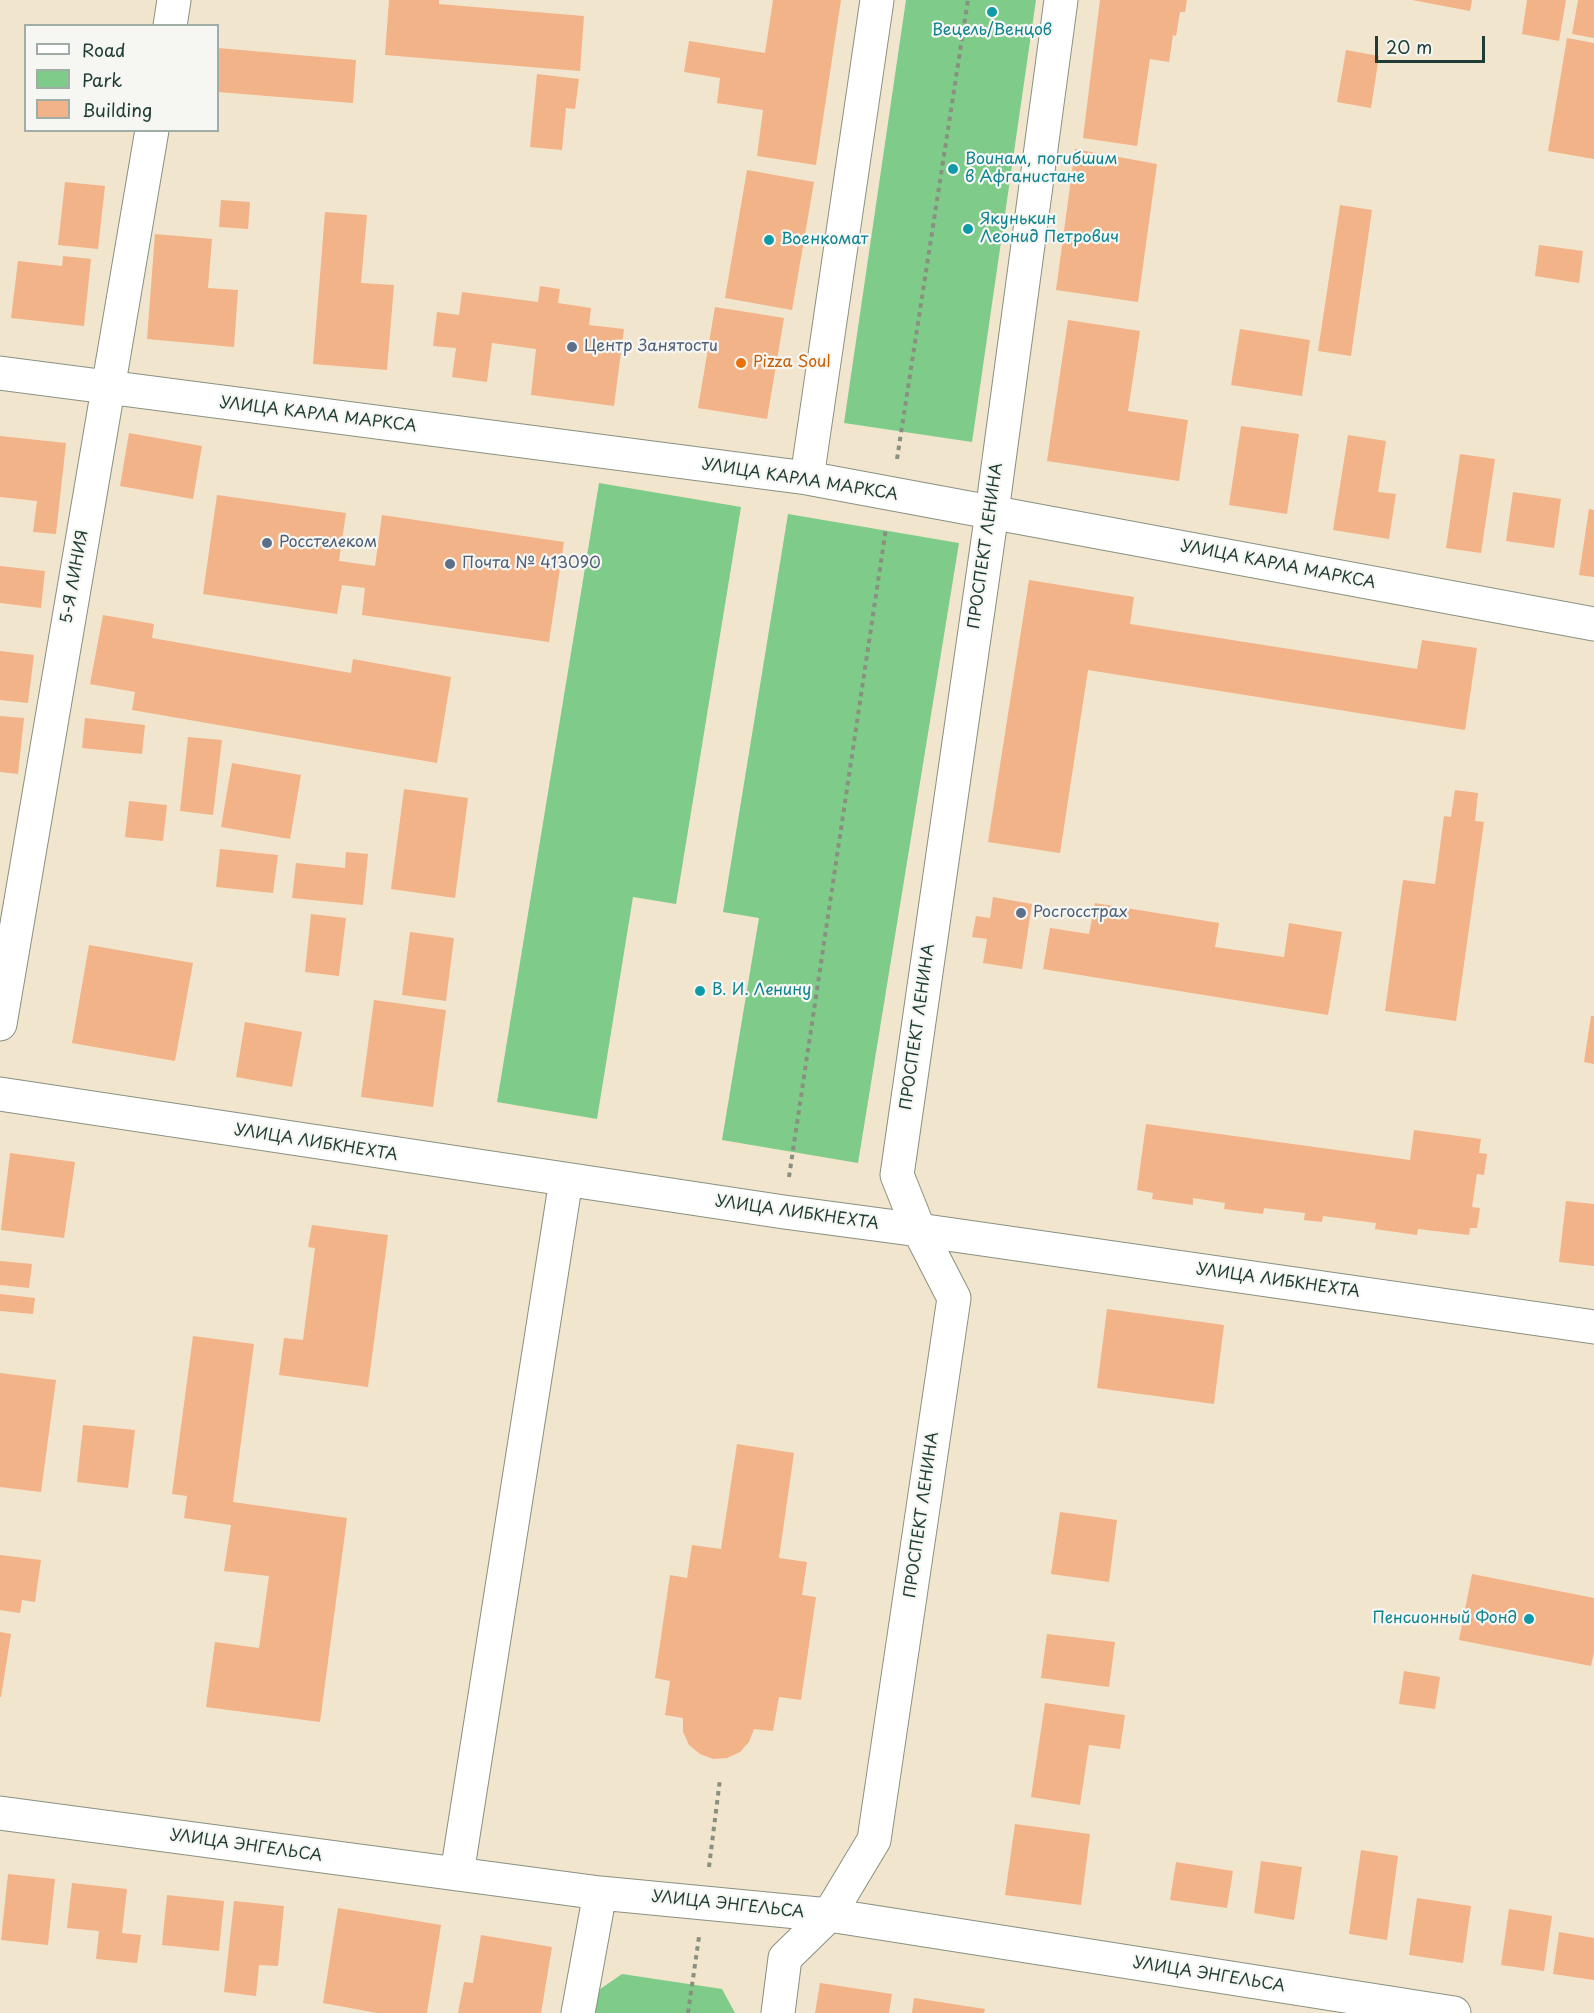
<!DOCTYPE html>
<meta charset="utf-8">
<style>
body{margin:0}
#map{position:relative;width:1594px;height:2013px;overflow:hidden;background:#f2e5cd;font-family:"Playpen Sans",sans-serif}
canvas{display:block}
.legend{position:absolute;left:24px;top:24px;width:195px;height:108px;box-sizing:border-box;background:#f6f6f2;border:2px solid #a0aca6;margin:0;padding:8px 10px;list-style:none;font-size:18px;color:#1f3d34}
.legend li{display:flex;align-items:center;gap:12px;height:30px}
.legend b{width:30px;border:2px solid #a0aca6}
.scale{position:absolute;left:1375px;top:36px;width:110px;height:27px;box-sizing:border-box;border:3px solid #1f3d34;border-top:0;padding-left:8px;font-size:18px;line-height:21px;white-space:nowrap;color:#1f3d34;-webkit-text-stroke:4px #f6f6f2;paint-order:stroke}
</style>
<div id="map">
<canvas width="1594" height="2013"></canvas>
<ul class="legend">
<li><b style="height:8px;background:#fff"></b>Road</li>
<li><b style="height:16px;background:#7fcb89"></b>Park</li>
<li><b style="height:16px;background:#f2b388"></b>Building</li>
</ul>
<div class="scale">20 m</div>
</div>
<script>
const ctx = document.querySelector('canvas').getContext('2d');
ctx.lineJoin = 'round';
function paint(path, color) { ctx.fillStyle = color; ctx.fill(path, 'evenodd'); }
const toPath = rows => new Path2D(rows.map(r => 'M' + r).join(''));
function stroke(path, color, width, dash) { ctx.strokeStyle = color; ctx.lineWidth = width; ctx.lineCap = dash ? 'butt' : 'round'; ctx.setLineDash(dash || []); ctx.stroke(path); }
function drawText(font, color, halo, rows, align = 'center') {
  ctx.font = font + ' "Playpen Sans",sans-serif'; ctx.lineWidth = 4.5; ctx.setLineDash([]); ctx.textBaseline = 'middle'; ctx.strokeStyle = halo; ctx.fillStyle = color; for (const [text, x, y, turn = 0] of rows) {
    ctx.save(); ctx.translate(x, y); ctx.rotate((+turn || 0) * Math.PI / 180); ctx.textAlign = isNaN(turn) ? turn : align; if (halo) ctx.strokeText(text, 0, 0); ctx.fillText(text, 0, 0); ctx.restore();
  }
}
paint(toPath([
 [906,0,1036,0,972,442,844,423],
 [599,483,741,507,676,904,633,897,597,1119,497,1102],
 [788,514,959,543,858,1163,722,1140,759,918,723,912],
 [622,1974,722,1989,735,2013,590,2013,593,1994]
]), '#7fcb89');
paint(toPath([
 [389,0,439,0,439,4,584,16,580,71,385,55],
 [773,0,841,0,816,165,757,156,763,110,717,103,720,78,684,72,689,41,765,53],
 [1100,0,1187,0,1185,12,1180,12,1176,36,1173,35,1169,62,1150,59,1137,146,1083,138],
 [1412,0,1472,0,1470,11],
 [1527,0,1566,0,1559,41,1522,34],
 [1578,0,1594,0,1594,38,1572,34],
 [1567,38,1594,43,1594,159,1548,151],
 [218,48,356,60,353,103,218,92],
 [1346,50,1379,56,1371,108,1337,102],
 [537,74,579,79,575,109,566,108,562,150,530,147],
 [1075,149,1157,164,1138,302,1056,290],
 [747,170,814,182,792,310,725,298],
 [65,182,105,186,98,249,58,245],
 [221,200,250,202,248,229,219,227],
 [1340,205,1372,210,1351,356,1318,351],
 [325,212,367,215,361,283,394,285,387,370,313,364],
 [155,234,212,239,208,288,238,290,234,347,147,339],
 [1539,245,1583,251,1579,283,1535,276],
 [63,256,91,259,84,326,11,318,18,261,62,266],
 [540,286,560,289,558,303,591,308,589,325,624,329,614,406,531,395,536,349,492,343,487,382,452,377,456,348,433,346,437,312,459,315,462,292,538,302],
 [715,307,784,318,767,419,698,408],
 [1068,320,1140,331,1128,411,1188,420,1179,481,1047,461],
 [1240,329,1310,340,1302,396,1231,385],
 [1241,426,1299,434,1287,514,1229,505],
 [129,433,202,446,193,499,120,486],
 [1348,435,1386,441,1378,492,1396,494,1389,539,1333,530],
 [0,436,66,443,56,534,33,532,37,501,0,497],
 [1460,454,1495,459,1481,553,1446,548],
 [1513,492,1561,499,1554,548,1506,541],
 [217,495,346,513,339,561,375,566,382,515,564,542,549,642,362,615,365,588,342,585,337,614,203,594],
 [1589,509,1594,510,1594,577,1579,575],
 [0,566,45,571,41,608,0,603],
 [1029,580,1134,597,1130,624,1417,669,1422,640,1477,648,1465,730,1088,670,1060,853,988,842],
 [103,615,154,624,152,638,351,673,353,659,451,677,437,763,132,710,135,692,90,684],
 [0,651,34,655,28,703,0,700],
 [0,716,24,718,18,774,0,772],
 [85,718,145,725,142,754,82,748],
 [188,737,222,740,213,815,180,811],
 [232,763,301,775,290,839,221,827],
 [404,789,468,798,455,898,391,889],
 [1455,790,1478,793,1475,821,1484,822,1456,1021,1385,1011,1403,880,1435,884,1444,816,1451,817],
 [129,801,167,805,163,841,125,837],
 [220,849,278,855,273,893,216,887],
 [346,852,368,854,363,905,292,898,296,863,345,868],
 [993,897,1032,904,1022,969,983,963,987,939,972,937,976,916,990,918],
 [1095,903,1219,923,1215,947,1284,957,1289,923,1342,932,1328,1015,1043,969,1050,928,1089,934],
 [311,914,346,918,339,976,305,972],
 [410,932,454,938,446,1001,402,995],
 [89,945,193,963,175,1061,72,1043],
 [374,1000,446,1010,433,1107,361,1097],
 [1591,1016,1594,1016,1594,1064,1584,1062],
 [245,1022,302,1032,292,1087,236,1077],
 [1146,1124,1410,1160,1414,1130,1481,1139,1479,1153,1487,1154,1484,1175,1477,1174,1472,1207,1480,1208,1477,1228,1470,1228,1469,1235,1418,1229,1417,1235,1375,1229,1376,1223,1323,1216,1322,1222,1304,1220,1305,1213,1264,1208,1263,1214,1224,1209,1225,1203,1193,1198,1193,1205,1152,1199,1153,1193,1137,1190],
 [10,1153,75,1162,64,1238,1,1230],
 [1566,1201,1594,1204,1594,1266,1559,1262],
 [312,1225,388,1235,368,1387,279,1375,284,1338,303,1340,315,1248,308,1247],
 [0,1261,32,1264,29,1288,0,1285],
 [0,1294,35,1298,33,1314,0,1311],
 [1107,1309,1224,1325,1214,1404,1097,1388],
 [193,1336,254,1344,233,1502,347,1518,320,1722,206,1707,215,1642,259,1648,269,1576,224,1571,231,1525,184,1518,187,1496,172,1494],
 [0,1373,56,1380,41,1492,0,1487],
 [83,1425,135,1430,128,1488,77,1482],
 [737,1444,794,1453,779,1558,807,1562,802,1595,816,1597,801,1700,779,1697,773,1731,754,1729,749,1742,740,1752,727,1758,713,1759,700,1754,689,1745,683,1732,683,1718,665,1715,670,1681,655,1678,670,1575,687,1578,692,1545,721,1549],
 [1060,1512,1117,1520,1109,1582,1051,1574],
 [0,1555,41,1560,35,1602,22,1600,20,1613,0,1610],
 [1472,1574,1594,1598,1594,1652,1591,1666,1459,1640],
 [0,1632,11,1634,1,1697,0,1697],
 [1047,1634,1115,1642,1109,1687,1041,1678],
 [1404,1671,1440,1677,1435,1709,1399,1704],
 [1045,1703,1125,1715,1120,1749,1089,1745,1080,1805,1031,1797],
 [1015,1824,1090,1834,1081,1905,1005,1895],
 [1361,1850,1398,1856,1387,1940,1349,1934],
 [1261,1861,1302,1867,1294,1920,1254,1913],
 [1176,1862,1233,1871,1227,1908,1170,1900],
 [8,1874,55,1879,48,1945,1,1940],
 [72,1883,127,1889,122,1933,141,1935,137,1963,96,1959,99,1931,67,1928],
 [167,1895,224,1901,219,1951,162,1945],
 [1417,1898,1471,1906,1463,1963,1409,1955],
 [234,1901,284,1906,278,1966,259,1965,256,1996,224,1992],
 [338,1908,441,1925,427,2013,377,2013,323,2003],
 [1509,1909,1552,1916,1544,1971,1501,1965],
 [1559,1932,1594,1938,1594,1980,1553,1974],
 [481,1935,552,1947,541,2013,458,2013,464,1982,473,1983],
 [820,1983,892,1994,889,2013,815,2013],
 [914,1998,985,2009,984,2013,912,2013]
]), '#f2b388');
const minor = toPath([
 [170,26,174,0],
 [0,373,807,478,1594,624],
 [807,478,877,0],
 [0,1024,152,130],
 [0,1094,784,1212,919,1230,1594,1327],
 [0,1813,600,1893,829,1915,1454,2013],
 [457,1874,566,1180],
 [578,2013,600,1893],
 [778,2013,785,1958,829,1915,874,1840,954,1298,919,1230,897,1175,992,512,1061,0]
]);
stroke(minor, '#889180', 35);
stroke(toPath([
 [897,459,968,0],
 [789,1177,886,528],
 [709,1867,720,1779],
 [688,2013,699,1937]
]), '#889180', 4, [4.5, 4.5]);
stroke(minor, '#fff', 33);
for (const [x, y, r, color] of [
 [992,12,6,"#0f9aa8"],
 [953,169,6,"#0f9aa8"],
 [968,229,6,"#0f9aa8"],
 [769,240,6,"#0f9aa8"],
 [572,347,6,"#5c6f8a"],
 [741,363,6,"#e8710a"],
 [267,543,6,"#5c6f8a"],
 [450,564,6,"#5c6f8a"],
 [1021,913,6,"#5c6f8a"],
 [700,991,6,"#0f9aa8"],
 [1529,1619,6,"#0f9aa8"]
]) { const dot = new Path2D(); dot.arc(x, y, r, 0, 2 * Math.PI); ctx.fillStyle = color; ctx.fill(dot); stroke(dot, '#f6f6f2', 2); }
drawText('16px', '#0d838f', '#f6f6f2', [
 ["Вецель/Венцов",992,31,"center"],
 ["Воинам, погибшим",965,160],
 ["в Афганистане",965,178],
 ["Якунькин",980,220],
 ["Леонид Петрович",980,238],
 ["Военкомат",781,240],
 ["В. И. Ленину",712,991],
 ["Пенсионный Фонд",1517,1619,"right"]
], 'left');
drawText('16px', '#4e5e75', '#f6f6f2', [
 ["Центр Занятости",584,347],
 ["Росстелеком",279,543],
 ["Почта № 413090",462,564],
 ["Росгосстрах",1033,913]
], 'left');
drawText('16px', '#c56008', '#f6f6f2', [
 ["Pizza Soul",753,363]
], 'left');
drawText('16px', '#1f3d34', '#f6f6f2', [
 ["УЛИЦА КАРЛА МАРКСА",318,415,7],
 ["УЛИЦА КАРЛА МАРКСА",800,480,9],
 ["ПРОСПЕКТ ЛЕНИНА",986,546,-82],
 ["УЛИЦА КАРЛА МАРКСА",1278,565,11],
 ["5-Я ЛИНИЯ",75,577,-80],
 ["ПРОСПЕКТ ЛЕНИНА",918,1027,-82],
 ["УЛИЦА ЛИБКНЕХТА",316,1143,9],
 ["УЛИЦА ЛИБКНЕХТА",797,1213,8],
 ["УЛИЦА ЛИБКНЕХТА",1278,1281,8],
 ["ПРОСПЕКТ ЛЕНИНА",922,1515,-82],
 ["УЛИЦА ЭНГЕЛЬСА",246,1846,8],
 ["УЛИЦА ЭНГЕЛЬСА",728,1905,6],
 ["УЛИЦА ЭНГЕЛЬСА",1209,1975,9]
]);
</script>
